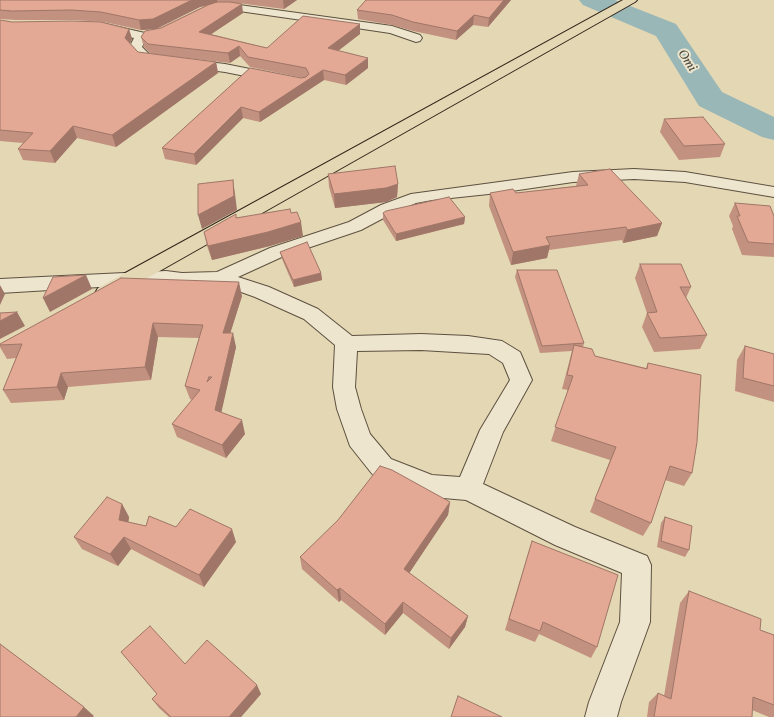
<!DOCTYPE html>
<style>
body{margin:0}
canvas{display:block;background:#e3d7b4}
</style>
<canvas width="774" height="717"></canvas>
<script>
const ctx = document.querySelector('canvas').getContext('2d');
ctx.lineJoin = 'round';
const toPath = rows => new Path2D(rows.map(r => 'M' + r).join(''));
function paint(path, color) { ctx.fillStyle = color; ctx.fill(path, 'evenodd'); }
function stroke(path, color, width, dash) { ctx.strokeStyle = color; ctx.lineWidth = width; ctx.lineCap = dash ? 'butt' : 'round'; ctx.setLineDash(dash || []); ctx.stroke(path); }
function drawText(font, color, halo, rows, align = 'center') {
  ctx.font = font + ' Vollkorn,serif'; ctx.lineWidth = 4; ctx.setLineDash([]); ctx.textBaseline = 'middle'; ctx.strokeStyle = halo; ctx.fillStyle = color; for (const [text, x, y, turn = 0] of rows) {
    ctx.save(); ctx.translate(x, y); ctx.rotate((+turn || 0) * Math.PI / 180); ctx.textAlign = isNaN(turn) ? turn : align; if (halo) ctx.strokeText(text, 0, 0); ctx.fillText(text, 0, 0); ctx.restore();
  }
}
paint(toPath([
 [579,0,615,0,676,24,722,92,774,117,774,140,762,137,699,106,656,36,583,5,579,0]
]), '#99b7b7');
const street = toPath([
 [232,4,392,26,420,35,422,38,420,41,416,42,390,33,316,22,232,10,212,12,208,11,206,9,208,7,212,6,232,4],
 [101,23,145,33,147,36,142,47,150,55,225,64,280,75,282,78,280,81,275,82,225,72,141,61,129,48,134,38,97,30,95,27,97,24,101,23],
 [634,169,685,172,774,187,774,197,685,182,634,179,573,182,498,193,432,200,416,203,393,213,361,230,284,256,238,277,269,287,318,309,352,336,421,334,468,336,502,341,520,352,532,380,503,432,483,484,575,527,647,556,651,565,650,622,621,702,617,717,585,717,589,702,620,622,622,573,555,545,466,500,432,497,373,475,350,446,337,409,333,387,335,345,304,319,255,297,219,284,182,285,166,283,0,293,0,279,166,271,182,273,217,272,270,248,349,222,381,205,411,194,573,172,634,169],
 [421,350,489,354,503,363,510,380,480,430,460,477,432,475,391,459,370,434,361,409,355,387,357,351,421,350]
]);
const highway = toPath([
 [623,0,637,0,635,2,112,298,105,300,98,298,95,293,98,288,623,0]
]);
stroke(street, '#5e5140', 2);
stroke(highway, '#312419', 2);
paint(street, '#ede5ce');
paint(highway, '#e3d7b4');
paint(toPath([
 [0,0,297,0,284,9,238,3,243,13,211,34,267,48,360,24,360,34,338,50,368,68,346,85,324,80,260,122,243,118,196,165,165,159,162,148,250,68,301,78,303,78,250,67,240,56,230,63,151,54,144,47,141,37,209,4,200,7,156,29,141,30,104,22,74,20,16,20,0,19],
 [366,0,511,0,488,27,473,25,456,40,413,31,392,25,358,19,357,10],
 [0,20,12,22,129,29,132,39,130,43,138,52,216,62,218,73,116,147,77,138,55,163,23,160,18,149,23,143,0,141],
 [664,119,725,144,720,157,679,160,660,132],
 [328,174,398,184,397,197,386,202,335,208,329,187],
 [579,174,662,223,657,236,623,243,622,240,549,250,547,258,511,265,489,206,490,193,516,193,576,186],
 [735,203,774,216,774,257,742,255,732,229,733,226,729,216],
 [291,213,303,236,270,246,212,260,207,246,204,232,237,218],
 [383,213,465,217,464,224,396,241,383,220],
 [280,252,321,273,322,280,294,287,282,259],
 [640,264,691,287,686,298,707,335,700,349,654,352,642,327,647,313,635,278],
 [517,270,584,343,583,347,595,356,646,368,648,363,692,473,684,486,665,480,651,523,643,536,590,512,610,460,551,441,568,390,562,389,572,351,540,353,515,277],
 [242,296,230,333,236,347,221,412,245,434,226,458,177,437,172,424,192,400,190,399,185,386,199,338,158,337,151,380,68,387,64,400,11,403,3,390,16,358,7,359,0,347,0,345],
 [745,346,774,354,774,402,735,391,737,360],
 [450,502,448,515,409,573,468,616,465,627,449,649,403,613,385,635,341,600,339,602,302,569,300,557],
 [122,504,129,517,128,522,146,526,176,527,236,542,204,587,131,549,118,566,82,549,74,537],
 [665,517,689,550,685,557,657,547,661,523],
 [532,541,597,647,591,658,539,634,535,642,505,630],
 [689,591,760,630,774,635,774,717,769,717,752,710,752,717,647,717,649,702,658,693,664,696,680,603],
 [121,652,185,664,261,694,241,717,169,717,159,708,152,699,157,694]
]), '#c3917f');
paint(toPath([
 [192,0,217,0,218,3,200,7,156,29,141,30,139,20],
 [283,0,297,0,284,9],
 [504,0,511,0,488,27,489,18],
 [242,4,243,13,201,41,199,32],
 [474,15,473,25,456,40,457,31],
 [360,24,360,34,329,58,328,48],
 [129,29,132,39,128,48,125,38],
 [239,46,240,56,230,63,228,53],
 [368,58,368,68,346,85,345,75],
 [216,62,218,73,116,147,112,135],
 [323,70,324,80,260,122,259,112],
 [241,107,243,118,196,165,194,154],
 [73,126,77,138,55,163,50,151],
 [233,180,235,194,237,210,202,229,198,215],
 [398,184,397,197,386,202,335,208,334,194],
 [465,217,464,224,396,241,396,234],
 [301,222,303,236,270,246,212,260,208,246],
 [662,223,657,236,623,243,627,230],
 [550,245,547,258,511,265,513,252],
 [321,273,322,280,294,287,293,280],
 [86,275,92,289,50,312,43,298],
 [239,282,242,296,226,347,223,333],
 [0,285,5,294,0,305],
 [17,312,25,326,0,339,0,321],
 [153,323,158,337,151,380,145,367],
 [233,333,236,347,219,423,215,410],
 [61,373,68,387,64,400,57,387],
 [242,420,245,434,226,458,222,445],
 [450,502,448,515,404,581,404,569],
 [122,504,129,517,127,533,119,520],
 [232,529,236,542,204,587,199,575],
 [124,537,131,549,118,566,110,554],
 [340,588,341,600,339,602,337,590],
 [403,602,403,613,385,635,385,624],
 [468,616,465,627,449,649,451,638],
 [257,685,261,694,241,717,229,717],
 [84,707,94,716,93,717,76,717]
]), '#9f7668');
const building = toPath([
 [0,0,192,0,153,19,139,20,101,12,71,10,12,11,0,10,0,0],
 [366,0,504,0,489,18,474,15,457,31,413,22,392,15,357,10,366,0],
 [217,2,230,2,242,4,199,32,267,48,303,16,360,24,328,48,368,58,345,75,323,70,259,112,241,107,194,154,162,148,250,68,301,78,306,77,309,74,306,68,248,57,239,46,228,53,148,44,141,37,145,31,161,28,208,5,217,2],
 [0,20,12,22,71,21,101,22,129,29,125,38,138,52,216,62,112,135,73,126,50,151,18,149,33,133,0,130,0,20],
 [703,117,725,144,684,146,664,119,703,117],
 [395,166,398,184,386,188,334,194,328,174,395,166],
 [610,169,662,223,627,230,626,227,546,237,550,245,513,252,490,193,513,189,516,193,588,185,579,174,610,169],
 [233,180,234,196,198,215,198,184,233,180],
 [449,197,465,217,396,234,383,213,386,211,449,197],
 [735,203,770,206,774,216,774,244,748,242,737,216,740,216,735,203],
 [290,209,291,213,297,212,301,222,268,232,208,246,204,232,236,214,236,218,290,209],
 [307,242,321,273,293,280,280,252,307,242],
 [640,264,681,264,691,287,680,287,707,335,660,338,647,313,657,312,640,264],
 [517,270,557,270,584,343,542,346,517,270],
 [86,275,43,298,53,277,86,275],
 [121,278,239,282,223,333,233,333,215,410,242,420,222,445,172,424,200,390,185,386,203,325,153,323,145,367,61,373,57,387,3,390,22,344,0,345,0,344,121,278],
 [209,377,212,377,207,382,209,377],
 [17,312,0,321,0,313,17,312],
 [574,345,592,349,595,356,647,369,648,363,701,375,697,442,692,473,670,466,651,523,595,499,616,447,555,427,573,376,567,375,574,345],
 [745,346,774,354,774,386,743,378,745,346],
 [380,466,392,470,450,502,404,569,468,616,451,638,403,602,385,624,340,588,337,590,300,557,338,520,380,466],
 [107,497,122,504,119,520,146,526,149,516,176,527,190,509,232,529,199,575,124,537,110,554,74,537,107,497],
 [665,517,692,526,689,550,661,541,665,517],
 [532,541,618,575,597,647,543,622,540,631,509,619,532,541],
 [689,591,761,619,760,630,774,635,774,705,753,697,752,717,654,717,658,693,671,699,689,591],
 [150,626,185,664,207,640,257,685,229,717,171,717,152,699,157,694,121,652,150,626],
 [0,644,84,707,76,717,0,717,0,644],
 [458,696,502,717,451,717,458,696]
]);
paint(building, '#e3a994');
stroke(building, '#9f7668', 1);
drawText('italic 13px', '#4b4940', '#ede5ce', [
 ["Omi",686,61,57]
]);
</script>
